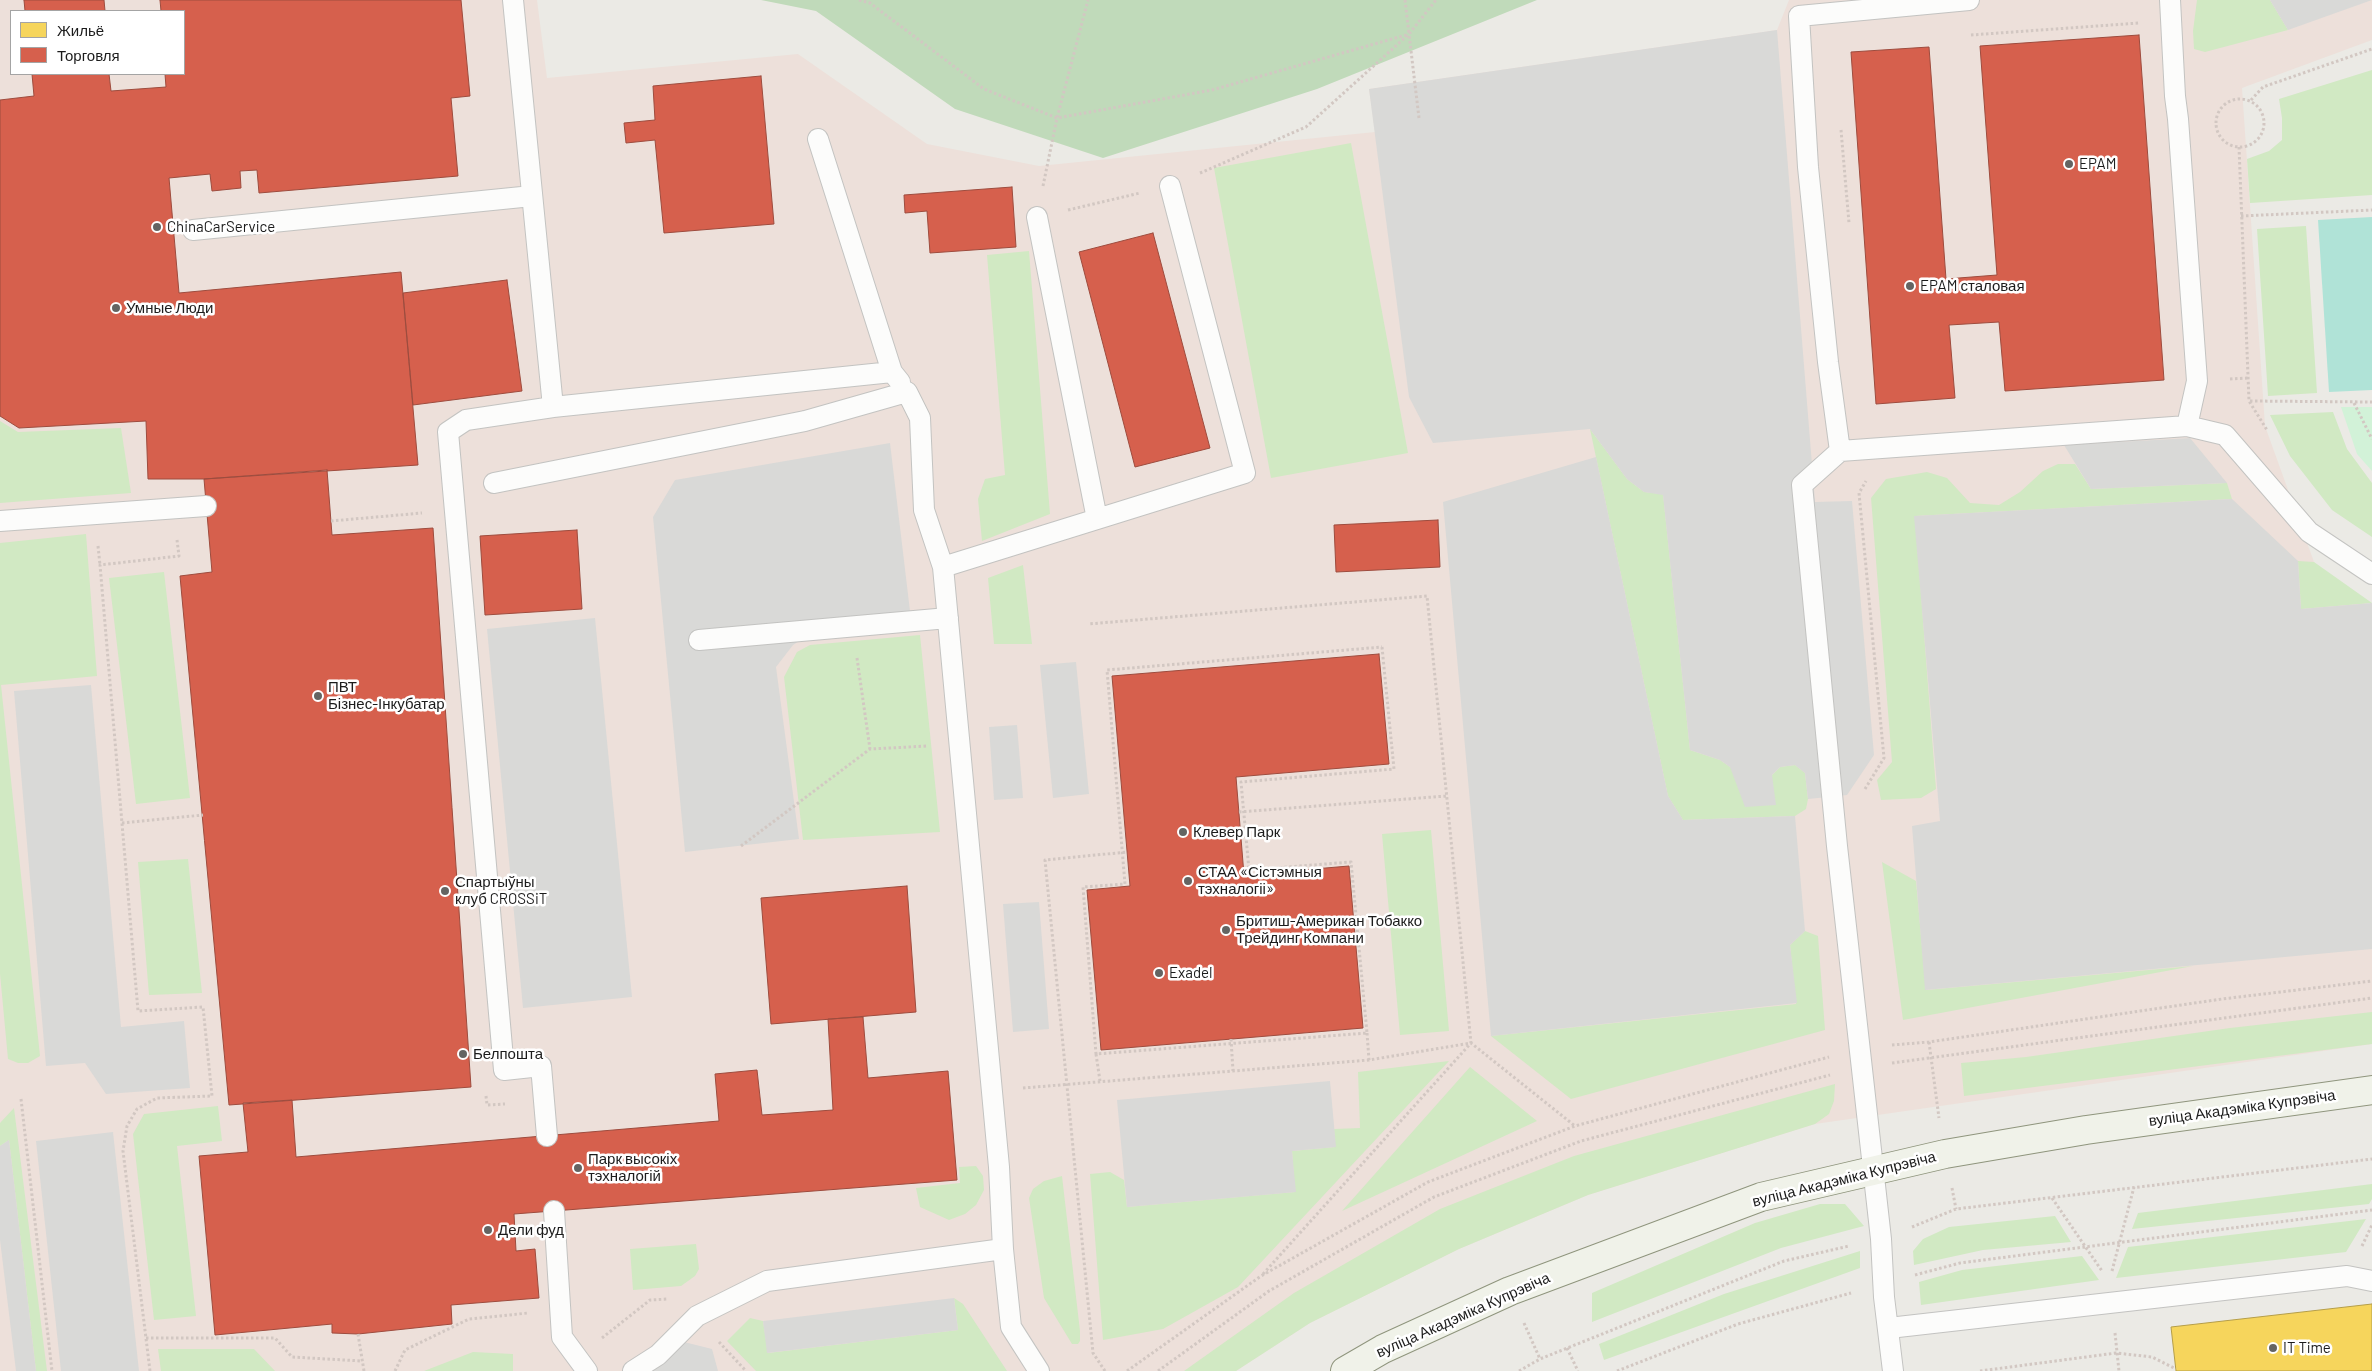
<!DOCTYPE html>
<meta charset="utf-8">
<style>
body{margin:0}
#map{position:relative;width:2372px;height:1371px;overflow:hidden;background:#ebeae5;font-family:Barlow,sans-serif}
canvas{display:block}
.legend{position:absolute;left:10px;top:10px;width:175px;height:65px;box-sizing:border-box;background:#fff;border:1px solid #a4a4a4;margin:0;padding:6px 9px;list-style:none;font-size:15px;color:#1c1c1c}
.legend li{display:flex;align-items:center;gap:10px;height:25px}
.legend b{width:25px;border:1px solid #a4a4a4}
</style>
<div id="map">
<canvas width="2372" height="1371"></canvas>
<ul class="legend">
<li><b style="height:14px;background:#f6d55c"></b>Жильё</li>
<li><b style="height:14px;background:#d6604d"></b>Торговля</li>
</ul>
</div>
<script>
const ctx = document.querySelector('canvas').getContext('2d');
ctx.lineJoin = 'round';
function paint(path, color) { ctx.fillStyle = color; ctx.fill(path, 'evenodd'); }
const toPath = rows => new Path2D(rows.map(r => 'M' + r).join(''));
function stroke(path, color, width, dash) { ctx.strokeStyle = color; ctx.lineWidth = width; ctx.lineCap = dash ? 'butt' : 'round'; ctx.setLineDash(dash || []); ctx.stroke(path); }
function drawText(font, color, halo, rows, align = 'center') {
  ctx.font = font + ' Barlow,sans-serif'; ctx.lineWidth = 5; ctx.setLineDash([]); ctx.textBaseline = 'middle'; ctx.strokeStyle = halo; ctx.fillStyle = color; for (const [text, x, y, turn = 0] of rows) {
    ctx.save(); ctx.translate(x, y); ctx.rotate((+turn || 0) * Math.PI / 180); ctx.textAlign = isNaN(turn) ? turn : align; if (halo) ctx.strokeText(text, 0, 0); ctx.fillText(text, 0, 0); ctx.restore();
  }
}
paint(toPath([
 [0,0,537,0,547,78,798,54,927,144,1039,166,1375,132,1369,89,1777,30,1789,0,2372,0,2372,40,2242,88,2265,426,2314,562,2372,608,2372,1044,1815,1124,1588,1195,1459,1249,1310,1323,1236,1371,0,1371],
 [11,11,184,11,184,74,11,74]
]), '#ede0da');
paint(toPath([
 [2197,0,2270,0,2288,30,2205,52,2194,49,2193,31],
 [2372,70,2372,195,2250,203,2247,159,2269,151,2282,140,2282,118,2279,99],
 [1351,143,1408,453,1271,478,1214,168],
 [2306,226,2317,393,2268,396,2257,229],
 [1029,251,1050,514,982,541,978,499,985,479,1005,475,987,255],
 [2333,412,2347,449,2372,483,2372,537,2332,510,2290,456,2270,415],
 [0,421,18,432,121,428,131,493,0,503],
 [1590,429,1627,479,1644,492,1663,494,1690,750,1720,760,1730,767,1772,775,1780,767,1795,765,1805,773,1808,799,1806,809,1795,816,1683,820,1668,796],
 [2058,464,2075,464,2091,489,2227,483,2232,499,1915,516,1936,789,1921,798,1881,800,1877,780,1892,762,1871,498,1886,479,1927,472,1947,478,1970,503,1999,505,2020,492,2043,471],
 [86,534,97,676,1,685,40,1056,28,1063,18,1063,8,1059,0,974,0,543],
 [2298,561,2314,562,2372,603,2301,609],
 [1023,565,1032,644,994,644,988,578],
 [164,572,190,798,136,804,109,578],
 [920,635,940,832,803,840,784,677,797,652,810,645],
 [1431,830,1449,1031,1400,1035,1382,834],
 [188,859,202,993,149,995,138,862],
 [1882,862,1916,881,1926,990,2193,966,1903,1020],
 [1805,931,1818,936,1825,1030,1571,1099,1491,1036,1796,1004,1790,945],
 [2372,1012,2372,1044,1964,1096,1961,1063,2026,1057,2230,1028],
 [1449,1061,1238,1287,1163,1329,1103,1340,1090,1174,1110,1172,1124,1180,1127,1207,1295,1192,1292,1151,1335,1147,1334,1129,1360,1128,1358,1072],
 [1470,1067,1537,1121,1342,1211],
 [1835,1084,1834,1101,1829,1114,1815,1124,1588,1195,1459,1249,1310,1323,1236,1371,1184,1371,1294,1293,1440,1209,1574,1156],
 [218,1106,222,1141,177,1146,196,1316,154,1320,133,1134,144,1114],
 [14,1108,47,1371,36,1371,9,1140,0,1146,0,1123],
 [976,1166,983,1176,984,1190,976,1205,965,1214,949,1220,920,1207,916,1188,960,1183,959,1167],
 [1062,1176,1080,1331,1080,1341,1078,1344,1072,1344,1044,1298,1029,1198,1033,1189,1044,1181],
 [2372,1184,2372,1199,2369,1204,2132,1229,2138,1213],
 [1820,1204,1845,1204,1864,1226,1781,1248,1592,1322,1592,1293,1755,1223],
 [2055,1216,2071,1242,1983,1250,1914,1265,1913,1251,1923,1239,1949,1227],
 [2366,1219,2346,1252,2116,1278,2128,1247],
 [696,1244,699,1269,695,1276,681,1286,633,1290,630,1249],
 [1860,1251,1860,1268,1604,1360,1599,1344,1724,1294],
 [2082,1256,2099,1280,1921,1305,1919,1282,1962,1270],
 [954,1298,963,1304,1007,1371,756,1371,727,1341,750,1318,763,1321,768,1353,958,1330],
 [158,1349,254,1349,275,1371,161,1371],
 [473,1352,513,1354,513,1371,424,1371]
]), '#d1e9c3');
paint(toPath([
 [761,0,1537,0,1317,89,1103,158,955,109,816,11]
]), '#c0daba');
paint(toPath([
 [2341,407,2372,407,2372,471,2357,454]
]), '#d2f2d8');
paint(toPath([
 [2372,217,2372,390,2329,392,2318,220]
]), '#b0e3d7');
paint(toPath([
 [2270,0,2372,0,2288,30],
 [1777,30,1815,502,1852,501,1874,755,1847,795,1808,799,1805,773,1795,765,1780,767,1772,775,1776,805,1745,807,1730,767,1720,760,1690,750,1663,495,1644,492,1627,479,1590,429,1433,443,1409,397,1369,89],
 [2190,438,2227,483,2091,489,2064,445],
 [890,443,912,628,810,634,793,645,776,667,799,839,685,852,653,517,675,480],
 [1596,457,1668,796,1683,820,1795,816,1805,931,1790,945,1797,1003,1491,1036,1443,502],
 [2232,499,2298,561,2301,609,2372,603,2372,949,1925,990,1912,826,1940,821,1914,516],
 [595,618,632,997,523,1008,487,629],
 [1076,662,1089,794,1053,798,1040,665],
 [91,685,121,1027,184,1021,190,1088,106,1094,85,1063,46,1066,14,691],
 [1017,725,1023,798,994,800,989,727],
 [1039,902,1049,1029,1013,1032,1003,904],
 [1330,1081,1336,1147,1292,1151,1296,1192,1127,1207,1117,1100],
 [113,1132,139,1371,61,1371,36,1141],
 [9,1140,36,1371,16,1371,0,1240,0,1146],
 [954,1298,958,1330,767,1353,763,1321],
 [684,1342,712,1349,718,1371,650,1371]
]), '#d9d9d7');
const homes = toPath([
 [2372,1304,2372,1371,2176,1371,2171,1327,2372,1304]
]);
paint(homes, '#f6d55c');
stroke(homes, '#b59e49', 1);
const shops = toPath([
 [24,0,104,0,105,11,25,11,24,0],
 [160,0,461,0,470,96,451,98,458,176,259,193,257,170,240,171,241,188,212,191,210,174,169,178,179,293,401,272,418,465,204,479,148,479,146,421,19,428,0,416,0,100,34,96,32,74,109,74,111,91,166,87,165,74,184,74,184,11,161,11,160,0],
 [2139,35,2164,380,2005,391,1999,322,1949,325,1955,398,1876,404,1851,52,1929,47,1946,279,1997,275,1980,46,2139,35],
 [761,76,774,224,664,233,655,140,626,143,624,123,655,120,653,86,761,76],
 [1012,187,1016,247,930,253,927,211,905,213,904,195,1012,187],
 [1153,233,1210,448,1135,467,1079,252,1153,233],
 [507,280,522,391,413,405,403,293,507,280],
 [327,470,332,535,433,528,471,1087,229,1105,180,576,212,572,204,479,327,470],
 [1438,520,1440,567,1336,572,1334,525,1438,520],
 [577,530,582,609,485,615,480,536,577,530],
 [1379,654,1389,764,1236,777,1244,875,1349,866,1363,1028,1101,1050,1087,890,1130,886,1112,676,1379,654],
 [907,886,916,1012,771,1024,761,898,907,886],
 [863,1017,868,1078,948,1071,957,1180,514,1214,516,1251,535,1249,539,1298,451,1305,452,1324,358,1334,332,1333,332,1324,215,1335,199,1156,248,1152,243,1103,292,1100,296,1157,719,1121,715,1074,757,1070,762,1115,833,1110,828,1019,863,1017]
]);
paint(shops, '#d6604d');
stroke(shops, '#9e4c3e', 1);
const lane = toPath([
 [513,0,553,407],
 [2170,0,2175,96,2178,119,2197,381,2187,426],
 [818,139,892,372,900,382],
 [1037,217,1097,519],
 [193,230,532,196],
 [1840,451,1828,362,1808,167,1799,16,1969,0],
 [494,483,805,421,907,392,920,418,924,510,943,567,999,1167,1003,1249,1011,1327,1039,1371],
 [0,521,206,506],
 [943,567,1245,473,1170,186],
 [699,640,948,618],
 [547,1136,541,1066,504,1070,448,432,466,420,553,407,892,372],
 [554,1211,562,1337,587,1371],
 [1889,1328,2347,1276,2372,1281],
 [633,1371,658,1355,697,1316,767,1281,1003,1249],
 [1893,1371,1884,1297,1881,1239,1837,846,1802,485,1840,451,2187,426,2225,435,2309,532,2372,574]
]);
const secondary = toPath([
 [1345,1371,1383,1349,1510,1291,1761,1197,1945,1154,2086,1130,2372,1090]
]);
stroke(lane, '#c3c3c1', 22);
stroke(secondary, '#8f957d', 30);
stroke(toPath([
 [859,0,870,3,984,89,1057,118,1212,90,1406,35],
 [1405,0,1409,34],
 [1971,35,2139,23],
 '2216 123a24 24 0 1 1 48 0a24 24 0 1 1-48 0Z',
 [2251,100,2263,87,2372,49],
 [1419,118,1409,34,1436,0],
 [1841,130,1849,223],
 [2239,147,2249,401,2267,430],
 [1200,173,1306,127,1409,34],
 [1043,186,1057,118,1088,0],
 [1068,210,1140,193],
 [2241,216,2372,210],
 [2230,379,2249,378],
 [2250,401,2372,402],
 [2354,403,2372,439],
 [331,521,422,513],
 [98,546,100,565],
 [1382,647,1394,769,1241,782,1249,870,1351,862,1367,1033,1096,1054,1083,887,1125,884,1107,670,1382,647],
 [857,658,870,749],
 [1865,789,1884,758,1859,493,1866,481],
 [1239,812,1446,796],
 [122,823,203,815],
 [741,846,870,749,928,746],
 [1367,1033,1369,1060],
 [1231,1039,1233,1071],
 [1929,1042,1939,1118],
 [1892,1045,1929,1042,2222,999,2372,981],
 [1096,1054,1100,1081],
 [1892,1063,2372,998],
 [1023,1088,1369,1060,1471,1043,1427,596,1088,624],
 [486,1096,487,1105,505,1104],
 [21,1099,52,1371],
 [1952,1188,1956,1209],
 [2052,1198,2102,1271],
 [1912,1227,1956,1209,2372,1159],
 [2362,1246,2372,1225],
 [2112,1271,2134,1187],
 [1263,1274,1471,1043,1575,1126],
 [1915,1275,1960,1263,2372,1210],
 [1524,1323,1540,1359],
 [2115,1333,2119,1371],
 [358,1334,364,1371],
 [146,1338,275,1338,292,1357,362,1361],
 [602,1338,650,1300,668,1299],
 [719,1342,746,1371],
 [1567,1348,1578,1371],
 [150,1371,123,1151,127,1126,137,1109,157,1098,212,1096,203,1007,138,1011,100,565,179,556,177,540],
 [395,1371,405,1350,469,1319,528,1313],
 [1105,1371,1093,1353,1045,860,1127,852],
 [1127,1371,1261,1276,1428,1182,1575,1126,1829,1057],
 [1158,1371,1269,1291,1434,1197,1581,1141,1830,1075],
 [1519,1371,1540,1359,1784,1261,1849,1246],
 [1617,1371,1738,1324,1851,1293],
 [1980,1371,2116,1353,2152,1357,2176,1369]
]), '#d2c7c2', 3, [2.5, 2.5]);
stroke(lane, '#fcfcfb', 20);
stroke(secondary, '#f0f2e9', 28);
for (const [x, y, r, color] of [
 [2069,164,5,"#646462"],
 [157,227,5,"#646462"],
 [1910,286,5,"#646462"],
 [116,308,5,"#646462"],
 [318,696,5,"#646462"],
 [1183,832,5,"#646462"],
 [1188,881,5,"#646462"],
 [445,891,5,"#646462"],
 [1226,930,5,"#646462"],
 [1159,973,5,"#646462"],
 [463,1054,5,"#646462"],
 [578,1168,5,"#646462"],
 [488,1230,5,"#646462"],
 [2273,1348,5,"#646462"]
]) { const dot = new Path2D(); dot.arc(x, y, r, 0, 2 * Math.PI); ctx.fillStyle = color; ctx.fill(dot); stroke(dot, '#fff', 2); }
drawText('15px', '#1c1c1c', '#fff', [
 ["EPAM",2079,164],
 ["ChinaCarService",167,227],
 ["EPAM сталовая",1920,286],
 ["Умные Люди",126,308],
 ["ПВТ",328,687],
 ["Бізнес-Інкубатар",328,704],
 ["Клевер Парк",1193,832],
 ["СТАА «Сістэмныя",1198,872],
 ["тэхналогіі»",1198,889],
 ["Спартыўны",455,882],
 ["клуб CROSSiT",455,899],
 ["Бритиш-Американ Тобакко",1236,921],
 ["Трейдинг Компани",1236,938],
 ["Exadel",1169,973],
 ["Белпошта",473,1054],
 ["Парк высокіх",588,1159],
 ["тэхналогій",588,1176],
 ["Дели фуд",498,1230],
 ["IT Time",2283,1348]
], 'left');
drawText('15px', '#1c1c1c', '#fff', [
 ["вуліца Акадэміка Купрэвіча",2242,1108,-8],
 ["вуліца Акадэміка Купрэвіча",1844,1179,-14],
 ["вуліца Акадэміка Купрэвіча",1463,1315,-24]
]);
</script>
